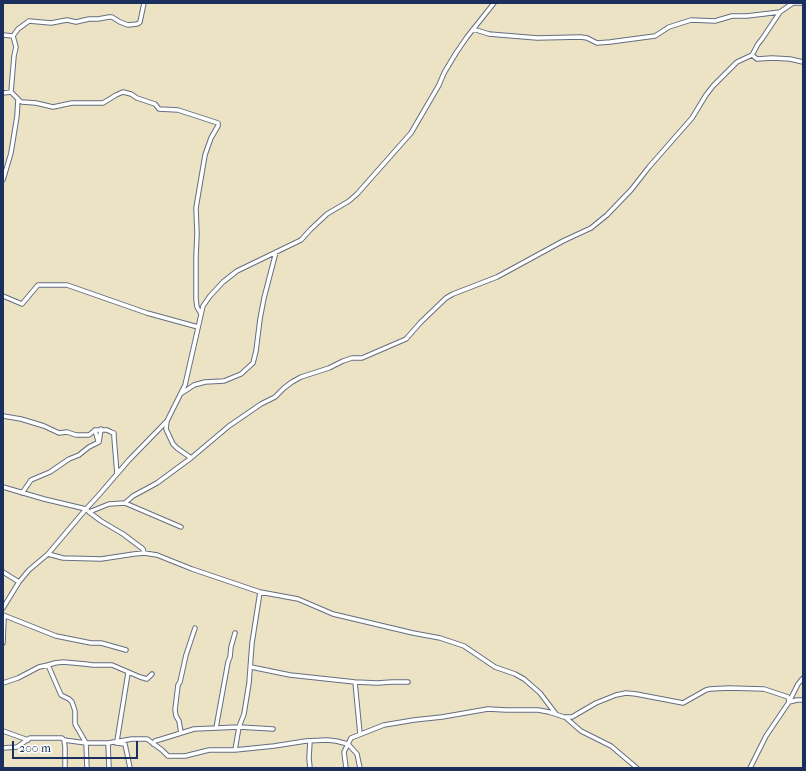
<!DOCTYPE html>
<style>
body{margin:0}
#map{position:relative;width:806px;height:771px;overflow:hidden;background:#ece3c4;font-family:"IM FELL French Canon",serif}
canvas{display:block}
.frame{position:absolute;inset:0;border:4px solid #1b2f5e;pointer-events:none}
.scale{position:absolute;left:12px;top:741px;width:126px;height:18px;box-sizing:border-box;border:2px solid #1b2f5e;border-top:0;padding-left:5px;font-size:12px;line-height:14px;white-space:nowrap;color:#1b2f5e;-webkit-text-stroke:3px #fff;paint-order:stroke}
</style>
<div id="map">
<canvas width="806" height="771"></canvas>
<div class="frame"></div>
<div class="scale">200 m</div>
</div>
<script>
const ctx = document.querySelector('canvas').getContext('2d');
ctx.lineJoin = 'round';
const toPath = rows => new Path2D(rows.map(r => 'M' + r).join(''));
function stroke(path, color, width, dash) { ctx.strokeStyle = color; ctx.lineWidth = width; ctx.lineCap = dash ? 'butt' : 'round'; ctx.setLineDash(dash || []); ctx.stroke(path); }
const street = toPath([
 [794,3,803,3],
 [473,29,489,34,537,38,581,37,587,38,597,43,610,42,655,36,669,27,691,20,715,21,732,16,747,16,780,12],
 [3,35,13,36,18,29,29,21,51,23,67,20,76,22,89,19,98,19,109,17,112,17,120,22,128,25,137,24,139,23,140,22,144,3],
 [752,55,757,59,772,58,790,59,803,62],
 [11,92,14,56,16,47,13,36],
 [3,93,11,92,20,101,22,102,36,103,53,107,72,103,103,103,116,95,123,92,131,94,137,98,155,104,159,109,178,110,218,123,218,126,211,138,205,155,196,208,197,234,196,257,196,299,197,307,201,314],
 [3,180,11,153,17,116,18,99],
 [3,296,22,304,38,285,67,285,147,313,198,327],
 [182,393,194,385,205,382,224,381,241,374,253,363,256,351,260,319,264,298,276,252],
 [3,416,21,419,44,426,59,433,67,432,76,435,89,435,95,430,107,430,111,432,114,433,114,437,117,474],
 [167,421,166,429,173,444,177,448,191,458],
 [95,430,98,441],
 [3,487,44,499,86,509,89,512,109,504,125,503,133,496,157,483,191,458,229,426,261,404,275,397,284,388,292,382,301,377,329,368,343,361,352,358,362,358,406,339,421,322,446,298,453,294,497,277,563,241,591,228,607,215,631,190,649,167,692,118,706,95,713,86,737,62,752,55,758,44,762,39,780,12,793,3],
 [22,493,31,480,50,472,69,459,79,455,89,447,99,442,101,429],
 [125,503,181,527],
 [89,512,101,521,123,534,143,549,144,553],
 [48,554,63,558,101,559,134,554,144,553,157,555,192,569,260,592,298,599,333,614,413,633,440,638,464,646,495,667,515,674,524,679,540,693,556,714],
 [3,572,19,582],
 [3,608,19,582,29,570,48,554,86,509,98,496,129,460,167,421,185,385,203,306,210,296,223,282,237,271,301,240,311,229,327,214,349,201,357,194,411,133,439,85,444,73,456,53,467,37,494,3],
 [3,615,56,636,91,643,101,643,126,650],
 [3,617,4,618,3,643],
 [48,665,55,663,63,662,85,664,93,665,112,665,140,677,147,679,152,674],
 [251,667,290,675,355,682,377,683,392,682,408,682],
 [355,682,360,734],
 [3,683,18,678,39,667,48,665,61,695,69,699,72,702,75,711,75,724,86,743,87,768],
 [565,717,581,731,611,746,637,768],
 [216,728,228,662,230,657,231,647,235,633],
 [3,731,28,740],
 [181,733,179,721,176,716,175,710,178,685,180,682,186,655,195,628],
 [64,740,86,743,108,743,132,739,147,739,162,750,168,756,185,756,209,750,235,750,274,746,306,741,327,740,336,741,348,744,357,754,360,768],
 [117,741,128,673],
 [108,743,109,768],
 [116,743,125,744,130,768],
 [153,744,155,741,165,738,194,729,239,727,273,729],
 [3,748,17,747,30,738,62,738,64,740,65,747,65,768],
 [235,750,239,727,244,714,249,683,252,643,260,592],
 [310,768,309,758,310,741],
 [346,768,344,752,351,738,384,725,414,720,442,717,488,709,506,710,538,710,549,712,564,717,572,717,596,703,616,695,626,693,636,694,683,703,706,690,710,689,729,688,764,689,788,697,789,702,797,700,803,700],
 [750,768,766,736,789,702,798,684,803,678]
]);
stroke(street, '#646e82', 5.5);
stroke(street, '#fff', 3.5);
</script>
